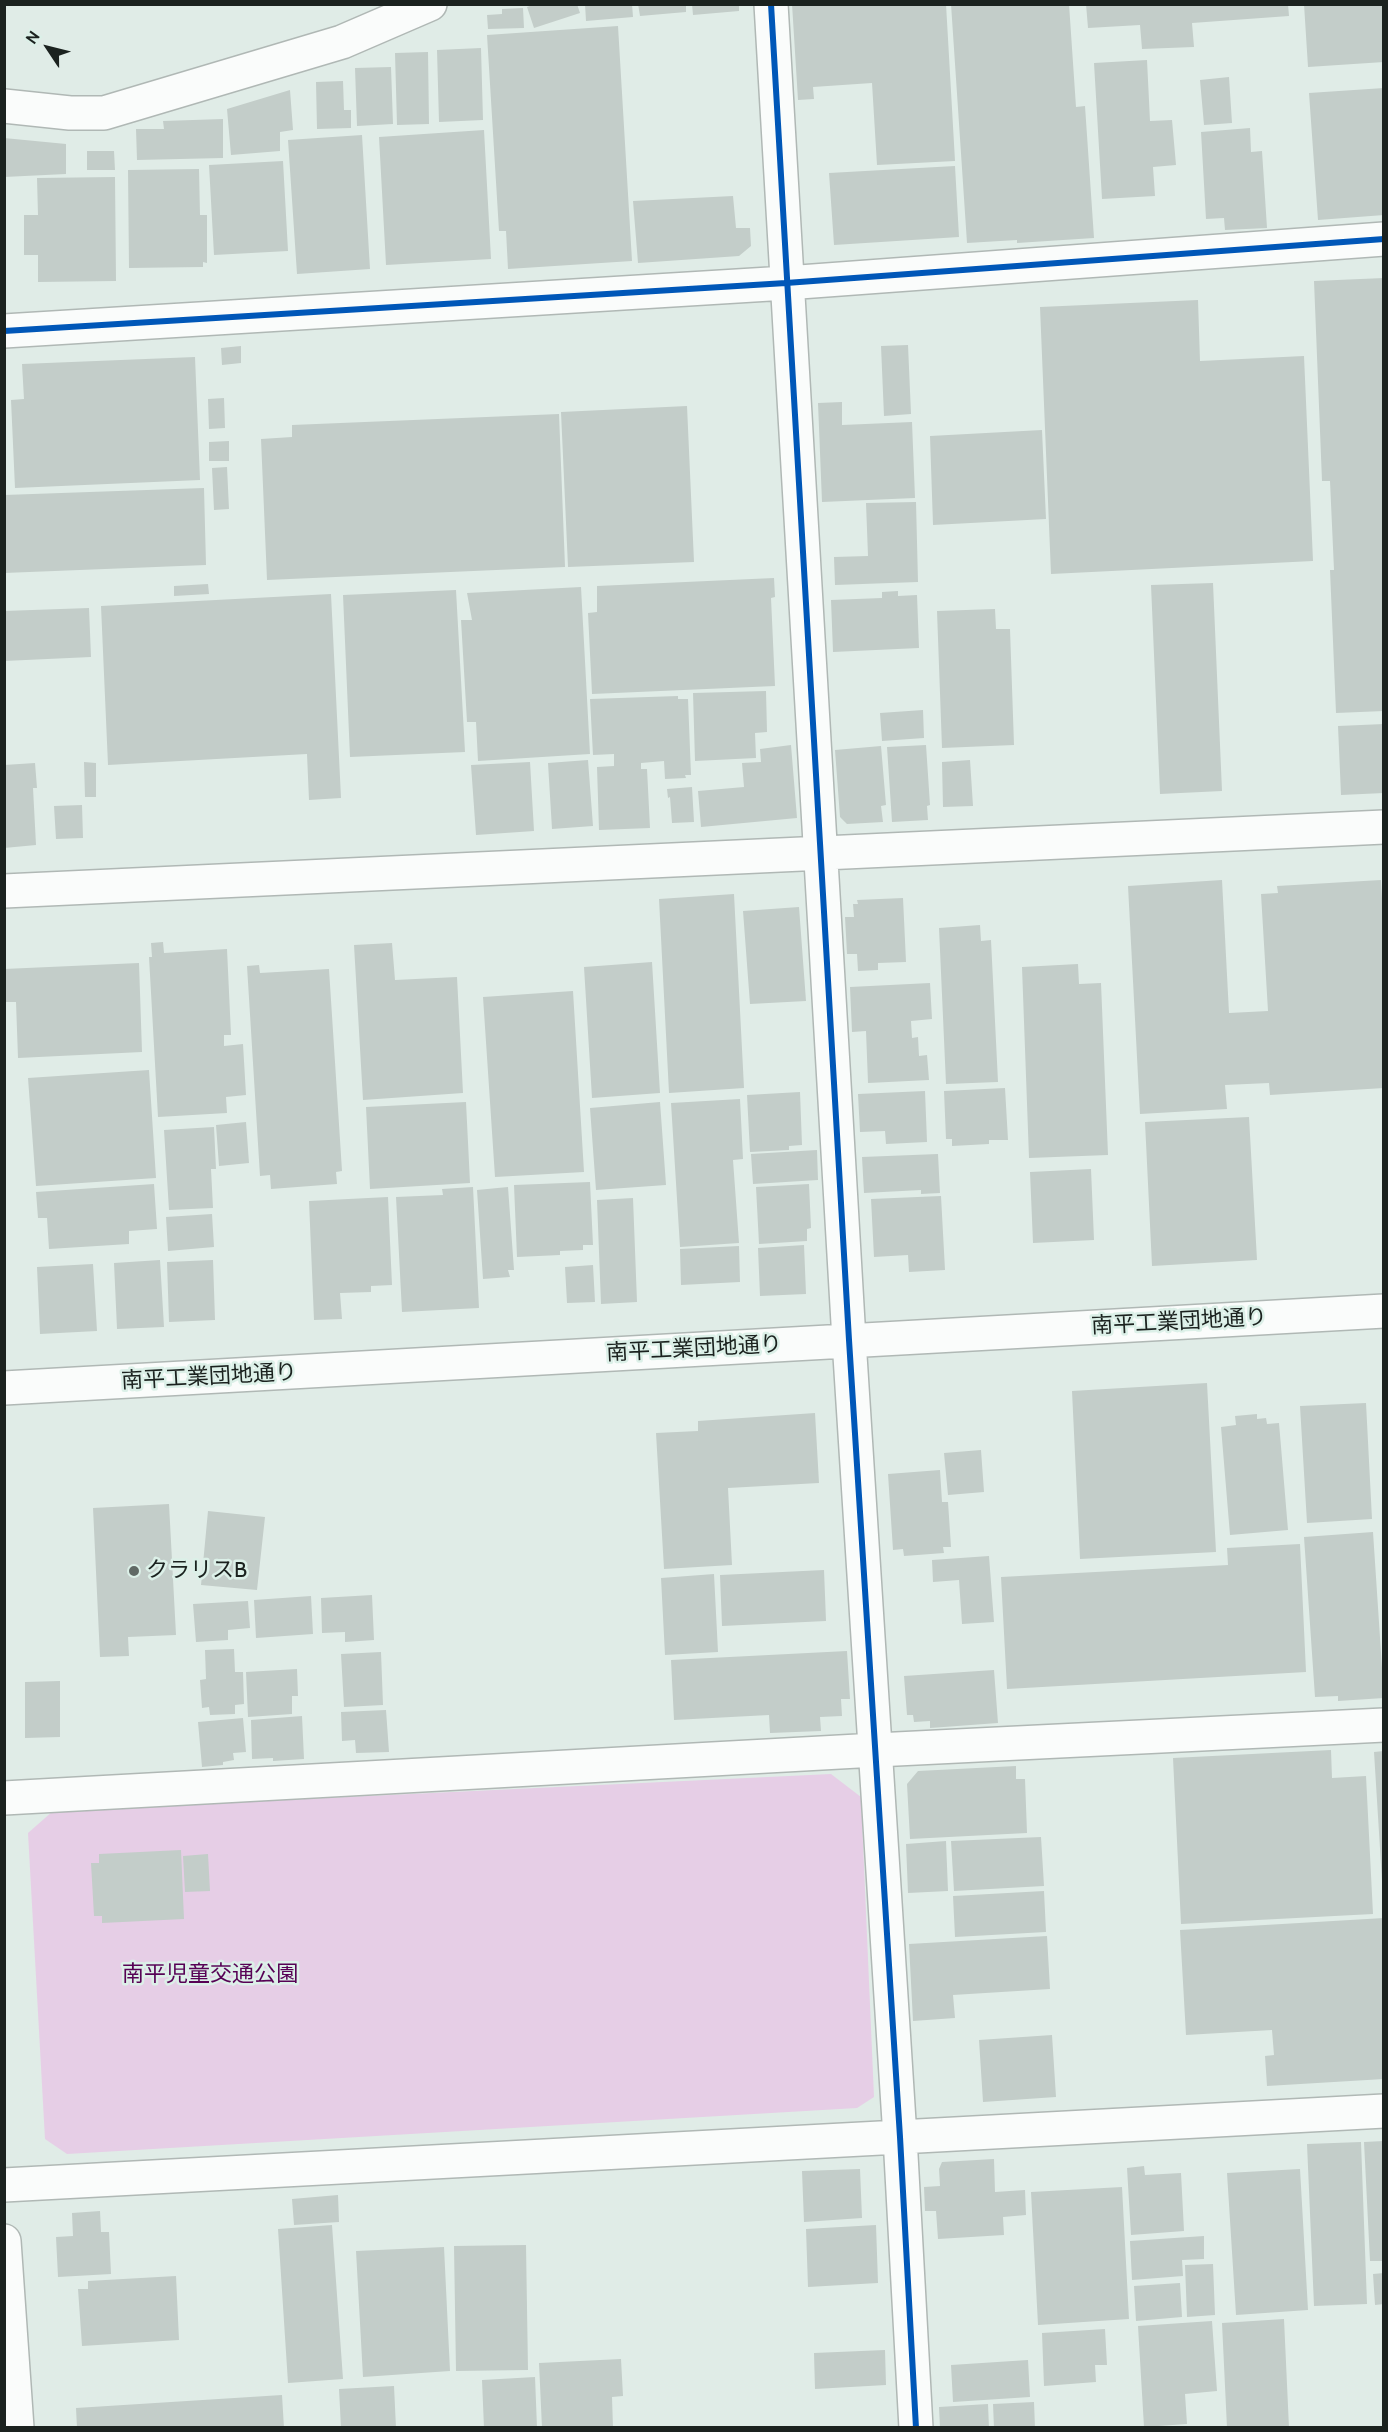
<!DOCTYPE html>
<meta charset="utf-8">
<style>
body{margin:0}
#map{position:relative;width:1388px;height:2432px;overflow:hidden;background:#e0ece7;font-family:Cabin,sans-serif}
canvas{display:block}
.frame{position:absolute;inset:0;border:6px solid #1b221f;pointer-events:none}
.north{position:absolute;left:18px;top:18px;width:60px;height:60px;-webkit-text-stroke:4px #dcf0e8;paint-order:stroke;rotate:305deg;font-size:16px;font-weight:700;line-height:24px;text-align:center;color:#1b221f}
.north::after{content:'';display:block;margin:auto;width:21px;height:27px;background:#1b221f;clip-path:polygon(50% 0,100% 100%,50% 72%,0 100%)}
</style>
<div id="map">
<canvas width="1388" height="2432"></canvas>
<div class="frame"></div>
<div class="north">N</div>
</div>
<script>
const ctx = document.querySelector('canvas').getContext('2d');
ctx.lineJoin = 'round';
function paint(path, color) { ctx.fillStyle = color; ctx.fill(path, 'evenodd'); }
const toPath = rows => new Path2D(rows.map(r => 'M' + r).join(''));
function stroke(path, color, width, dash) { ctx.strokeStyle = color; ctx.lineWidth = width; ctx.lineCap = dash ? 'butt' : 'round'; ctx.setLineDash(dash || []); ctx.stroke(path); }
function drawText(font, color, halo, rows, align = 'center') {
  ctx.font = font + ' Cabin,"Noto Sans JP",sans-serif'; ctx.lineWidth = 5; ctx.setLineDash([]); ctx.textBaseline = 'middle'; ctx.strokeStyle = halo; ctx.fillStyle = color; for (const [text, x, y, turn = 0] of rows) {
    ctx.save(); ctx.translate(x, y); ctx.rotate((+turn || 0) * Math.PI / 180); ctx.textAlign = isNaN(turn) ? turn : align; if (halo) ctx.strokeText(text, 0, 0); ctx.fillText(text, 0, 0); ctx.restore();
  }
}
paint(toPath([
 [831,1774,861,1797,874,2097,857,2108,67,2154,45,2139,28,1833,53,1811]
]), '#e6cee6');
paint(toPath([
 [535,4,577,4,580,13,534,28,527,7],
 [585,4,632,4,633,17,586,21],
 [638,4,686,4,686,12,640,16],
 [692,4,739,4,739,11,693,15],
 [792,4,946,4,955,161,877,165,872,83,813,87,814,99,798,100],
 [951,4,1069,4,1076,107,1085,106,1094,238,1017,243,1017,240,967,243],
 [1086,4,1288,4,1289,16,1192,23,1194,47,1142,49,1140,25,1088,28],
 [1304,4,1384,4,1384,62,1308,67],
 [523,8,524,28,488,29,487,15,502,14,502,9],
 [618,26,632,261,508,269,506,231,499,231,487,35],
 [481,48,483,120,439,122,437,50],
 [428,52,429,124,397,125,395,53],
 [1147,60,1150,121,1172,120,1176,165,1153,167,1155,196,1102,199,1094,63],
 [391,67,393,124,357,126,355,68],
 [1229,77,1232,123,1204,125,1200,80],
 [343,81,344,110,351,110,351,128,317,129,316,82],
 [1384,88,1384,215,1318,220,1309,93],
 [290,90,293,130,280,132,280,151,231,155,227,109],
 [223,119,223,158,137,160,136,129,164,129,163,121],
 [1250,128,1251,152,1262,151,1267,228,1225,230,1224,218,1206,219,1201,132],
 [484,130,491,259,386,265,379,137],
 [362,135,370,269,297,274,288,140],
 [4,138,66,144,66,174,4,177],
 [87,151,114,151,115,170,87,170],
 [283,161,288,251,214,255,209,165],
 [955,166,959,237,834,245,829,173],
 [199,169,200,215,207,215,207,263,203,262,203,267,129,268,128,170],
 [115,177,116,281,38,282,38,255,24,255,24,215,38,215,37,178],
 [733,196,736,228,750,228,751,246,739,256,638,263,633,201],
 [1384,278,1384,711,1336,713,1330,570,1334,570,1330,481,1322,481,1314,281],
 [1198,300,1200,361,1304,356,1313,561,1051,574,1040,307],
 [908,345,911,414,884,416,881,346],
 [241,346,241,363,222,365,221,348],
 [195,357,200,480,15,488,11,400,24,399,22,364],
 [224,398,225,428,209,429,208,399],
 [842,402,842,425,912,422,915,498,822,502,818,403],
 [687,406,694,562,568,567,561,412],
 [559,414,565,567,267,580,261,439,292,437,292,425],
 [1042,430,1046,519,933,525,930,436],
 [229,441,229,461,209,461,209,442],
 [227,467,229,509,214,510,212,468],
 [204,488,206,565,4,573,4,495],
 [916,502,918,582,835,585,834,557,868,556,866,503],
 [774,578,775,597,771,598,775,686,592,694,588,613,597,612,597,586],
 [1213,583,1222,791,1160,794,1151,585],
 [208,584,209,594,174,596,174,586],
 [581,587,590,754,478,761,476,722,467,722,461,620,472,620,467,593],
 [456,590,465,752,350,757,343,595],
 [898,591,898,596,917,595,919,648,833,652,831,600,882,598,882,592],
 [331,594,341,798,309,800,307,754,108,765,101,606],
 [89,608,91,657,4,661,4,611],
 [995,609,996,629,1010,629,1014,745,942,748,937,611],
 [766,691,767,732,755,733,756,758,695,761,693,693],
 [678,696,678,699,688,699,691,775,685,775,686,778,665,779,664,761,641,763,641,769,647,769,650,828,599,830,597,767,614,766,614,754,593,755,590,699],
 [923,710,924,738,882,741,880,713],
 [1384,724,1384,793,1341,795,1338,726],
 [791,745,797,818,701,827,698,791,744,787,742,763,761,762,760,749],
 [926,745,930,805,927,806,928,820,892,822,887,747],
 [881,746,886,805,881,806,883,822,847,824,840,817,835,750],
 [588,760,593,826,552,829,548,763],
 [970,760,973,806,943,807,942,762],
 [84,762,96,763,96,797,85,797],
 [530,762,534,831,476,835,471,765],
 [35,763,37,788,33,788,36,845,4,848,4,765],
 [692,787,694,822,672,823,670,797,668,798,667,789],
 [82,805,83,838,56,839,54,806],
 [1222,880,1229,1013,1268,1011,1261,894,1278,893,1277,886,1381,880,1384,934,1384,1088,1270,1095,1269,1083,1225,1085,1227,1109,1140,1114,1128,886],
 [734,894,744,1088,669,1093,659,899],
 [903,898,906,962,878,963,878,970,858,971,857,954,847,954,845,917,854,917,853,904,858,904,857,900],
 [799,907,806,1001,750,1004,743,911],
 [980,925,981,941,991,940,998,1082,946,1084,939,928],
 [163,942,164,953,227,949,231,1035,224,1035,224,1046,243,1044,246,1095,226,1097,227,1113,158,1117,149,957,152,957,151,943],
 [392,943,395,980,457,977,463,1093,363,1100,354,945],
 [652,962,660,1093,592,1098,584,967],
 [139,963,142,1052,18,1058,16,1002,4,1002,4,969],
 [1078,964,1079,984,1101,983,1108,1155,1029,1158,1022,967],
 [259,965,260,973,329,969,342,1171,336,1172,337,1184,271,1189,270,1175,260,1176,247,966],
 [930,983,932,1019,911,1021,912,1038,918,1037,919,1056,927,1055,929,1080,868,1083,866,1031,852,1032,850,987],
 [573,991,584,1172,495,1177,483,997],
 [149,1070,156,1178,36,1186,28,1078],
 [1005,1088,1008,1140,989,1140,989,1144,952,1146,952,1139,946,1139,944,1091],
 [925,1091,927,1142,886,1144,885,1131,860,1132,858,1094],
 [800,1092,802,1145,789,1146,789,1150,750,1152,747,1095],
 [740,1099,743,1159,733,1160,739,1243,680,1247,671,1103],
 [466,1102,470,1183,370,1189,366,1107],
 [660,1102,666,1185,596,1190,590,1108],
 [1249,1117,1257,1260,1152,1266,1145,1122],
 [246,1122,249,1163,219,1166,216,1125],
 [214,1127,216,1169,211,1169,213,1208,169,1210,164,1130],
 [817,1150,818,1180,753,1184,751,1154],
 [938,1154,940,1193,921,1194,921,1190,864,1193,862,1157],
 [1091,1169,1094,1240,1033,1243,1030,1172],
 [590,1182,593,1245,583,1245,583,1250,560,1251,560,1255,517,1257,514,1185],
 [154,1184,157,1229,129,1231,129,1244,49,1249,47,1218,38,1218,36,1192],
 [809,1184,811,1228,807,1229,807,1241,759,1244,756,1187],
 [473,1187,479,1308,402,1312,396,1197,443,1195,442,1189],
 [508,1187,514,1270,508,1270,510,1277,483,1279,477,1190],
 [941,1196,945,1270,909,1272,908,1255,874,1257,871,1199],
 [388,1197,392,1285,371,1286,371,1292,340,1293,342,1319,314,1320,309,1201],
 [633,1198,637,1302,601,1304,597,1200],
 [212,1214,214,1247,168,1251,166,1217],
 [804,1245,806,1294,760,1296,758,1248],
 [739,1246,740,1282,681,1285,680,1249],
 [160,1260,164,1327,117,1329,114,1263],
 [213,1260,215,1320,169,1322,167,1262],
 [93,1264,97,1331,40,1334,37,1267],
 [593,1265,595,1302,567,1303,565,1267],
 [1207,1383,1216,1552,1080,1559,1072,1391],
 [1366,1403,1372,1519,1307,1523,1300,1406],
 [815,1413,819,1483,728,1488,732,1565,664,1569,656,1433,698,1431,698,1421],
 [1257,1414,1257,1419,1266,1418,1267,1424,1279,1423,1288,1530,1230,1535,1221,1427,1236,1425,1235,1416],
 [981,1450,984,1492,948,1495,944,1453],
 [940,1470,942,1502,948,1502,951,1547,943,1547,944,1553,904,1556,903,1549,893,1550,888,1474],
 [169,1504,176,1635,128,1637,129,1656,100,1657,93,1508],
 [208,1511,265,1517,257,1590,201,1585],
 [1373,1532,1384,1698,1338,1701,1338,1696,1315,1697,1304,1537],
 [1300,1544,1306,1672,1007,1689,1001,1577,1228,1565,1227,1548],
 [989,1556,994,1622,962,1624,959,1580,933,1582,932,1560],
 [824,1570,826,1621,722,1626,720,1575],
 [714,1574,718,1652,665,1655,661,1578],
 [372,1595,374,1640,345,1642,345,1632,322,1633,321,1598],
 [311,1596,313,1634,256,1638,254,1600],
 [248,1601,250,1628,228,1630,228,1640,196,1642,193,1604],
 [234,1649,235,1672,243,1672,244,1704,235,1705,235,1714,210,1715,209,1707,202,1708,200,1680,206,1679,205,1650],
 [847,1651,850,1699,841,1699,842,1716,820,1717,821,1731,770,1733,769,1715,674,1720,671,1660],
 [381,1652,383,1705,344,1707,341,1654],
 [297,1669,298,1696,292,1696,292,1714,248,1717,246,1672],
 [994,1670,998,1723,930,1728,930,1721,914,1722,913,1715,907,1715,904,1676],
 [60,1681,60,1737,25,1738,25,1682],
 [386,1710,389,1752,356,1753,355,1740,342,1741,341,1712],
 [302,1716,304,1759,273,1761,273,1758,252,1759,251,1720],
 [243,1718,246,1752,233,1753,234,1760,223,1762,223,1765,202,1767,198,1722],
 [1331,1750,1332,1778,1366,1776,1373,1914,1181,1924,1173,1758],
 [1384,1751,1384,1881,1382,1881,1374,1752],
 [1016,1766,1016,1779,1025,1779,1027,1833,910,1839,907,1784,918,1771],
 [1041,1837,1044,1886,954,1891,951,1841],
 [946,1841,948,1891,908,1893,906,1844],
 [181,1850,184,1919,102,1923,102,1916,94,1916,91,1863,99,1863,99,1854],
 [208,1854,210,1891,185,1892,183,1856],
 [1044,1891,1046,1932,955,1937,953,1896],
 [1384,1918,1384,2079,1267,2086,1265,2056,1274,2055,1272,2030,1186,2035,1180,1930],
 [1047,1936,1050,1989,953,1995,955,2018,913,2021,909,1944],
 [1052,2035,1056,2097,983,2102,979,2040],
 [1384,2141,1384,2261,1370,2261,1364,2142],
 [1361,2142,1367,2304,1314,2306,1307,2144],
 [994,2159,995,2192,1025,2190,1026,2215,1003,2217,1004,2235,938,2239,936,2211,925,2211,924,2187,940,2186,939,2169,942,2162],
 [1144,2166,1145,2175,1181,2173,1184,2231,1131,2235,1127,2168],
 [860,2169,862,2218,804,2222,802,2171],
 [1300,2169,1308,2310,1236,2315,1227,2173],
 [1122,2187,1129,2319,1038,2325,1031,2192],
 [338,2195,339,2222,294,2225,292,2199],
 [100,2211,101,2232,109,2232,111,2274,58,2277,56,2237,73,2236,72,2213],
 [332,2225,343,2379,288,2383,278,2229],
 [876,2225,878,2283,808,2287,806,2229],
 [1204,2236,1204,2259,1182,2260,1183,2276,1132,2280,1130,2241],
 [526,2245,528,2370,456,2371,454,2246],
 [444,2247,450,2371,363,2377,356,2251],
 [1213,2264,1215,2315,1187,2317,1185,2265],
 [1384,2273,1384,2304,1375,2305,1373,2274],
 [176,2276,179,2340,82,2346,78,2289,88,2289,88,2281],
 [1180,2283,1182,2317,1136,2321,1134,2286],
 [1284,2319,1289,2428,1227,2428,1222,2323],
 [1212,2321,1217,2391,1185,2394,1187,2424,1144,2427,1138,2326],
 [1105,2329,1107,2365,1095,2365,1096,2382,1044,2386,1042,2333],
 [885,2350,886,2385,815,2389,814,2353],
 [621,2359,623,2396,612,2397,613,2428,542,2428,539,2363],
 [1028,2360,1030,2397,953,2402,951,2365],
 [535,2377,537,2428,484,2428,482,2380],
 [394,2386,396,2428,341,2428,339,2389],
 [282,2395,284,2428,77,2428,76,2408],
 [1034,2402,1035,2428,994,2428,993,2404],
 [988,2404,989,2428,940,2428,939,2407]
]), '#c3cdc9');
const minor = toPath([
 [771,4,849,1340,900,2137,916,2428],
 [4,106,70,113,104,113,342,42,430,4],
 [4,331,786,283,1384,239],
 [4,891,1384,827],
 [4,1388,1384,1311],
 [4,1798,876,1750,1384,1725],
 [4,2185,1384,2111],
 [4,2241,17,2428]
]);
stroke(minor, '#b0b8b5', 36);
stroke(minor, '#fafcfb', 33);
stroke(toPath([
 [771,4,849,1340,900,2137,916,2428],
 [4,331,786,283,1384,239]
]), '#0057b8', 6);
for (const [x, y, r, color] of [
 [134,1571,6,"#606965"]
]) { const dot = new Path2D(); dot.arc(x, y, r, 0, 2 * Math.PI); ctx.fillStyle = color; ctx.fill(dot); stroke(dot, '#dcf0e8', 2); }
drawText('22px', '#1b221f', '#dcf0e8', [
 ["南平工業団地通り",1179,1322,-3],
 ["南平工業団地通り",694,1349,-3],
 ["南平工業団地通り",209,1377,-3]
]);
drawText('22px', '#1b221f', '#dcf0e8', [
 ["クラリスB",146,1571]
], 'left');
drawText('22px', '#570255', '#dcf0e8', [
 ["南平児童交通公園",210,1975]
]);
</script>
